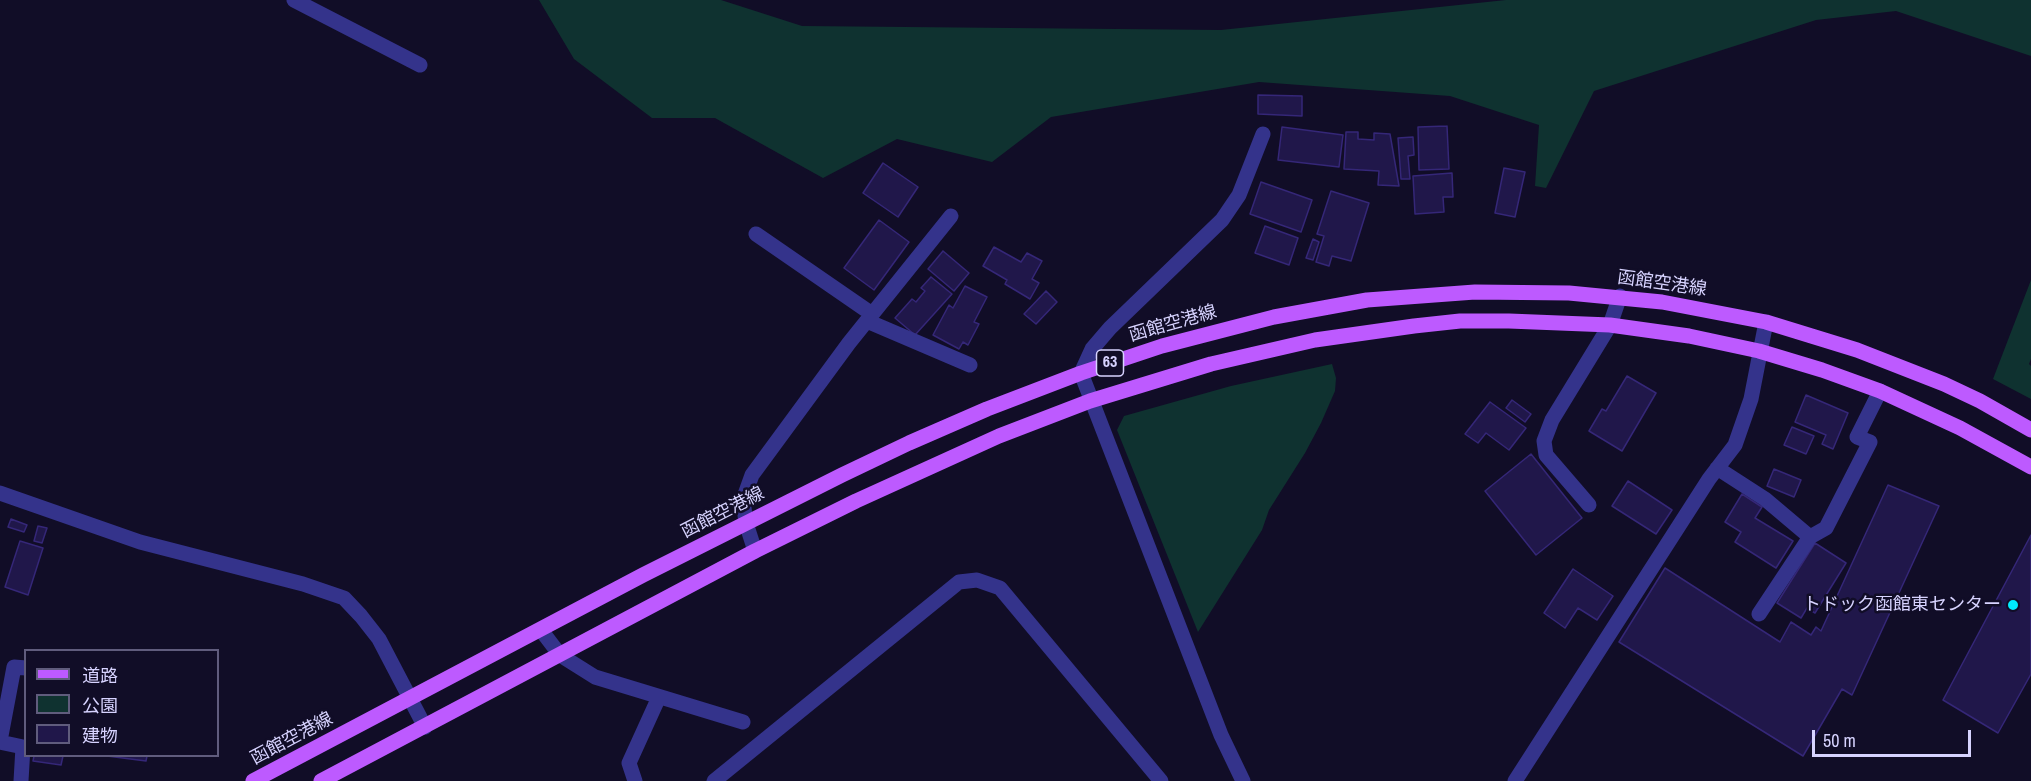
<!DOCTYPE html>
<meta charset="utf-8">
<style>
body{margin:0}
#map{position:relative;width:2031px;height:781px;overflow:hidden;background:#110d27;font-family:"Archivo Narrow","Noto Sans JP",sans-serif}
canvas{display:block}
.legend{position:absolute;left:24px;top:649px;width:195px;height:108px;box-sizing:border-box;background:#110d27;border:2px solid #605c7d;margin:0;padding:8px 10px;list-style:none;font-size:18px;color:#d7d3ff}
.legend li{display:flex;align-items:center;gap:12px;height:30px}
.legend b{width:30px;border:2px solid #605c7d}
.scale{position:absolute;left:1812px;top:730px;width:159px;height:27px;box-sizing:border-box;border:3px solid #d7d3ff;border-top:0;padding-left:8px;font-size:18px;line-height:21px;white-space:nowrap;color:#d7d3ff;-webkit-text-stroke:4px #110d27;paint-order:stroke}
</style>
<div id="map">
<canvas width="2031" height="781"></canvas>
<ul class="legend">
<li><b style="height:8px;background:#bd5aff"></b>道路</li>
<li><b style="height:16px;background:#0f3230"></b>公園</li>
<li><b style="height:16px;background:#20174a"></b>建物</li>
</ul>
<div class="scale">50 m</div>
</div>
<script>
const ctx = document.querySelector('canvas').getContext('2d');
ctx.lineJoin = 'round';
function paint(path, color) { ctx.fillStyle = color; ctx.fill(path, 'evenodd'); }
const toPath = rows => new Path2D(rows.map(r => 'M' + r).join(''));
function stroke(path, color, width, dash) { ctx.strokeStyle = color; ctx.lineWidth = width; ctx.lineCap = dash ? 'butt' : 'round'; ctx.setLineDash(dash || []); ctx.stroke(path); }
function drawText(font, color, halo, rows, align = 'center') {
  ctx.font = font + ' "Archivo Narrow","Noto Sans JP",sans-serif'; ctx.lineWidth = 5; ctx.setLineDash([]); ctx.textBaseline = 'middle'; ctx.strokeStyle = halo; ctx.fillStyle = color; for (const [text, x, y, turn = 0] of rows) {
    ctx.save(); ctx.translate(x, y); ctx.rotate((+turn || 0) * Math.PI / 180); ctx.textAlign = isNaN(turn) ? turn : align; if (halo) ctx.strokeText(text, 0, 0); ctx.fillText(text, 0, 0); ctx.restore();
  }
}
paint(toPath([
 [539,0,721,0,802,26,1221,30,1506,0,2031,0,2031,56,1896,11,1816,20,1594,91,1546,188,1535,186,1539,125,1450,96,1259,82,1051,117,992,162,897,139,823,178,715,118,652,118,574,59],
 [2031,280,2031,359,2029,364,2031,366,2031,399,1993,379],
 [1332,364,1336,378,1335,391,1321,423,1305,453,1269,510,1262,530,1198,632,1117,430,1124,416,1231,386]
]), '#0f3230');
const building = toPath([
 [1258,95,1302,96,1302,116,1258,114,1258,95],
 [1447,126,1449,169,1419,170,1418,127,1447,126],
 [1282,127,1343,135,1339,167,1278,160,1282,127],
 [1346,132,1358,132,1358,139,1374,140,1374,133,1390,134,1399,186,1378,185,1379,171,1344,169,1346,132],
 [1413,137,1414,155,1408,156,1410,179,1401,179,1398,138,1413,137],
 [883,163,918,187,898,217,863,193,883,163],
 [1504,168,1525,172,1515,217,1495,213,1504,168],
 [1452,173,1453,197,1443,197,1444,212,1415,214,1413,176,1452,173],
 [1261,182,1312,200,1301,232,1250,214,1261,182],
 [1331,191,1369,203,1351,261,1332,256,1329,266,1316,262,1324,236,1317,234,1331,191],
 [879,220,909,242,874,290,844,268,879,220],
 [1265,226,1298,238,1289,265,1255,253,1265,226],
 [1313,239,1319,242,1313,260,1306,258,1313,239],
 [994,247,1021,262,1027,253,1042,261,1032,279,1039,283,1030,299,1005,284,1007,280,983,266,994,247],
 [943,251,969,273,954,291,928,269,943,251],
 [931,277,952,294,915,335,895,318,912,299,916,302,925,291,921,288,931,277],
 [965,286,987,297,974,322,979,324,968,345,963,342,959,349,933,335,949,305,953,308,965,286],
 [1046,291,1057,302,1036,324,1024,314,1046,291],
 [1627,376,1656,393,1622,451,1589,431,1602,409,1606,411,1627,376],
 [1806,395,1848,413,1833,449,1822,444,1826,435,1795,422,1806,395],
 [1512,400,1531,414,1525,422,1506,408,1512,400],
 [1490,402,1526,428,1509,450,1486,433,1478,443,1465,434,1490,402],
 [1792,427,1814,436,1806,454,1784,445,1792,427],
 [1531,454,1582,518,1536,555,1485,491,1531,454],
 [1774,469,1801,480,1794,497,1767,486,1774,469],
 [1628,481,1672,510,1656,534,1612,506,1628,481],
 [1888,485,1939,506,1852,695,1842,689,1803,756,1619,642,1665,568,1780,642,1791,622,1811,635,1816,627,1821,631,1888,485],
 [1742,494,1762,507,1755,518,1793,541,1776,568,1735,542,1741,532,1725,522,1742,494],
 [11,519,27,525,24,532,8,527,11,519],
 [38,526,47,528,42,543,34,541,38,526],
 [2031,535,2031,674,1998,733,1943,700,2031,535],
 [20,541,43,548,28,595,5,587,20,541],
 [1815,543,1846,563,1815,613,1807,608,1801,618,1777,603,1815,543],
 [1573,569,1613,596,1597,620,1578,608,1565,628,1544,613,1573,569],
 [34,756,63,756,61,765,33,761,34,756],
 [107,756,147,756,146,761,107,756]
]);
paint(building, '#20174a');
stroke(building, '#352778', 1.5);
stroke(toPath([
 [294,0,420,65],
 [756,234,872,314],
 [867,321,970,365],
 [1717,468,1765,499,1810,537,1759,614],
 [0,493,140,542,303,584,344,598,361,616,379,639,425,727],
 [1589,505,1546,455,1544,441,1552,420,1610,325,1620,296],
 [1810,537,1826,528,1870,442,1857,437,1880,391],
 [755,551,746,523,743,500,752,475,849,343,951,216],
 [541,630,560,655,595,677,743,722],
 [0,741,14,667,26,668],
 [0,742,23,747,21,781],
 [635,781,629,763,659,697],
 [714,781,959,582,977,580,1000,588,1161,781],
 [1243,781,1221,735,1081,373,1092,349,1110,328,1222,220,1239,195,1263,134],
 [1515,781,1709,479,1735,445,1751,399,1766,322]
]), '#34338b', 15);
stroke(toPath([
 [253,781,643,575,842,475,909,443,987,409,1081,373,1162,346,1274,317,1367,300,1475,292,1569,293,1662,302,1766,322,1857,350,1944,384,1980,401,2031,430],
 [321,781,755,551,856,501,999,436,1090,401,1211,364,1315,340,1414,326,1460,321,1509,321,1610,325,1689,336,1759,351,1822,370,1880,391,1960,428,2031,467]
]), '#bd5aff', 15);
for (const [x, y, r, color] of [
 [2013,605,6,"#00ecfe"]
]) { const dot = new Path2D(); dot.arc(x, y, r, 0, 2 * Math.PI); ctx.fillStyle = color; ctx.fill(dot); stroke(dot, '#110d27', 2); }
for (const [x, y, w] of [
 [1110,363,27]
]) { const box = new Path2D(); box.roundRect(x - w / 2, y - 13, w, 26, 4.5); ctx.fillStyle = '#110d27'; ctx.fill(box); stroke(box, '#d7d3ff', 1.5); }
drawText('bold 16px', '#d7d3ff', null, [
 ["63",1110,363]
]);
drawText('18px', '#d7d3ff', '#110d27', [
 ["函館空港線",1662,284,8],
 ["函館空港線",1173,324,-16],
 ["函館空港線",723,513,-27],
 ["函館空港線",292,739,-28]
]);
drawText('18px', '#d7d3ff', '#110d27', [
 ["トドック函館東センター",2001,605]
], 'right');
</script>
